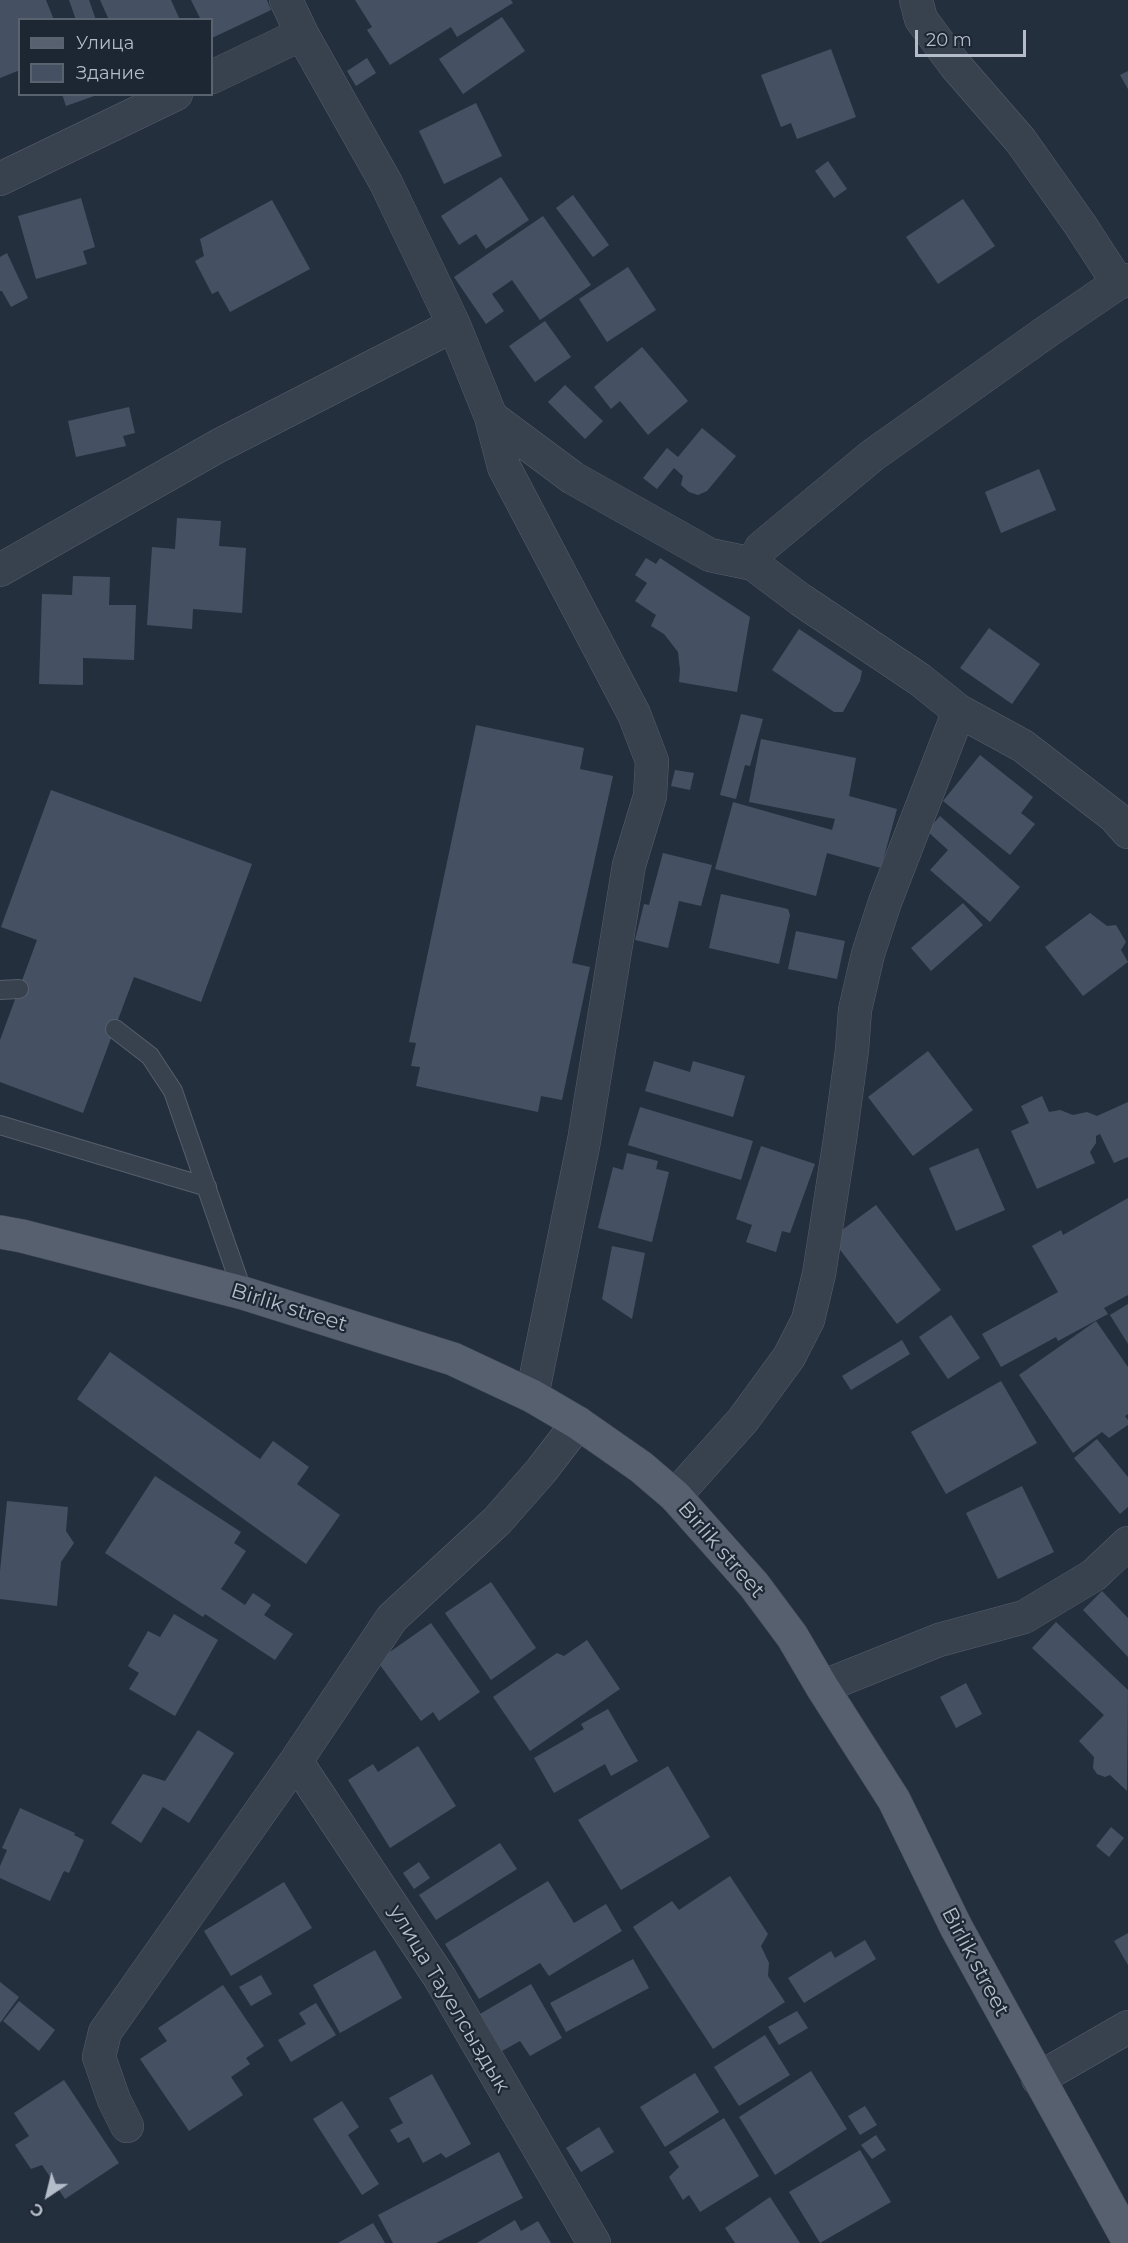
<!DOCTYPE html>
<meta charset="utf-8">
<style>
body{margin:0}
#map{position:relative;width:1128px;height:2243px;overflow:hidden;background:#242f3e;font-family:Montserrat,sans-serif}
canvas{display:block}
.legend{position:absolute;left:18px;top:18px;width:195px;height:78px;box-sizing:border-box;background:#1d2633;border:2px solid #59626f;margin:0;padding:8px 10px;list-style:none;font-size:18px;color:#b4bcc9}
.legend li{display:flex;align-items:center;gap:12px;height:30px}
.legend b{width:30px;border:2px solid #59626f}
.north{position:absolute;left:18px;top:2165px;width:60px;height:60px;-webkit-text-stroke:4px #1d2633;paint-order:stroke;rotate:215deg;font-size:16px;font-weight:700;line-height:24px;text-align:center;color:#b4bcc9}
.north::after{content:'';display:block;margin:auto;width:21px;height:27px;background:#b4bcc9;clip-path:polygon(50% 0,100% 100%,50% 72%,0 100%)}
.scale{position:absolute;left:915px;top:30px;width:111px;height:27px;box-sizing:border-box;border:3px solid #b4bcc9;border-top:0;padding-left:8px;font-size:18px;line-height:21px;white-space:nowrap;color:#b4bcc9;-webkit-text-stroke:4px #1d2633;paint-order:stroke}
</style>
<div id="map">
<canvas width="1128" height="2243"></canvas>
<ul class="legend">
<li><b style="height:8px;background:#56606e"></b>Улица</li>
<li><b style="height:16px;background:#455162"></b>Здание</li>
</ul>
<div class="north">С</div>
<div class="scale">20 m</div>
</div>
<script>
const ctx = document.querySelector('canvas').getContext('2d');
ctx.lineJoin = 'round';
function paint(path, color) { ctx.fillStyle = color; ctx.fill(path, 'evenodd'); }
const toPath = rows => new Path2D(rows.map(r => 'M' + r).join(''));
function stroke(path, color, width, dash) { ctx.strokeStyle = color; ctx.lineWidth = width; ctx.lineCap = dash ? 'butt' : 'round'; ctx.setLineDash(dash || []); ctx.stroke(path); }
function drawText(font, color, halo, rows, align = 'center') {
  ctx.font = font + ' Montserrat,sans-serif'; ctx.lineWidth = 4.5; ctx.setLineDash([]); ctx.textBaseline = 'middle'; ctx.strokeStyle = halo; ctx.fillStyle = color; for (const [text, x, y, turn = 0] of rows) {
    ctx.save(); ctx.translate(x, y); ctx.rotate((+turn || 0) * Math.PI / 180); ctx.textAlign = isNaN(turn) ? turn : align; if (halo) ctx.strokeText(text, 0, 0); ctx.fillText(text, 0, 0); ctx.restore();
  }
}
paint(toPath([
 [0,0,46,0,54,20,20,20,20,70,0,78],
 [69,0,89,0,96,20,76,20],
 [100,0,171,0,180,20,109,20],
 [191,0,267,0,271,10,212,38,212,20,201,20],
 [355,0,511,0,513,3,457,37,451,27,390,65,367,30,372,27],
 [502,17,525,51,463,94,439,59],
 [831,49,856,117,797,139,791,123,781,127,761,75],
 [367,58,376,73,356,86,347,71],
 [1128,71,1128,89,1120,75],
 [62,94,97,94,97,95,66,106],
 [476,103,502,156,444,184,419,131],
 [828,161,847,189,834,198,815,171],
 [501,177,529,220,486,249,476,234,459,245,441,216],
 [573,195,609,245,593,257,556,208],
 [81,198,95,247,83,251,87,264,36,279,18,216],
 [963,199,995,246,938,284,906,237],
 [272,200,310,269,230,312,218,291,212,294,195,261,204,256,200,239],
 [543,216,591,285,540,320,512,280,492,294,504,311,486,324,454,277],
 [7,253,28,298,11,307,2,291,0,291,0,257],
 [628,267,656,310,607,342,579,299],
 [545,321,571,357,535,382,509,346],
 [642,347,688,401,648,435,620,401,611,409,594,387],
 [565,385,603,421,585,439,548,402],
 [129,407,135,433,123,436,126,446,76,457,68,421],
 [702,428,736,456,707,491,698,495,689,492,681,485,683,476,674,468,657,489,643,478,667,448,678,457],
 [1039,469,1056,510,1001,533,985,492],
 [177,518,221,521,219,546,246,548,242,613,193,609,192,629,147,625,152,547,175,549],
 [646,558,656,564,660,558,750,617,737,692,679,682,680,670,678,652,664,634,651,626,656,615,635,601,647,583,635,575],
 [73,576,110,577,109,605,136,605,134,660,83,658,83,685,39,684,42,594,72,595],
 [989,628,1040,664,1012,704,960,668],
 [799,629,862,671,860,681,843,712,834,712,772,670],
 [741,714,763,719,750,766,745,765,736,799,720,795],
 [476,725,584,748,580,769,613,776,572,963,590,967,562,1100,541,1096,538,1112,416,1086,420,1067,411,1066,416,1043,409,1042],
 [761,739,856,758,849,796,897,809,881,868,827,853,816,896,715,869,733,802,832,830,835,819,749,802],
 [980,755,1033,797,1021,813,1035,824,1010,855,943,801],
 [675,770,694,773,690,790,671,786],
 [51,790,252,864,201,1002,134,977,83,1113,0,1082,0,1040,37,940,1,927],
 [940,816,1020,887,990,922,930,870,948,850,927,831],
 [663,853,712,865,701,906,679,901,668,948,635,940,644,904,649,905],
 [721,894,788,909,790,915,779,964,709,948],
 [963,903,983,925,931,971,911,948],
 [1090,913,1107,926,1116,925,1126,942,1121,950,1128,962,1083,996,1045,947],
 [796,931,845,941,837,979,788,969],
 [928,1051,973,1110,913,1156,868,1097],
 [654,1061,690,1072,693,1061,745,1076,733,1117,645,1091],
 [1042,1096,1049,1112,1060,1110,1073,1115,1087,1112,1097,1116,1128,1102,1128,1157,1114,1163,1100,1134,1096,1136,1096,1143,1090,1152,1095,1163,1037,1189,1011,1131,1029,1123,1021,1106],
 [640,1107,753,1141,741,1180,628,1145],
 [761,1146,815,1164,790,1233,782,1231,776,1252,746,1242,752,1225,736,1219],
 [978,1148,1005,1210,956,1231,929,1168],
 [627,1153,658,1161,656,1169,669,1172,652,1242,598,1228,613,1167,623,1170],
 [1128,1198,1128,1295,1104,1308,1108,1314,1058,1341,1056,1337,1001,1367,982,1334,1058,1292,1032,1246,1061,1230,1063,1235],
 [876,1205,941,1290,897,1324,831,1238],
 [612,1246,645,1253,632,1319,602,1299],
 [1128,1304,1128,1344,1110,1315],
 [951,1315,980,1358,948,1379,919,1337],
 [1096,1321,1128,1367,1128,1414,1125,1416,1128,1420,1128,1425,1109,1438,1102,1432,1073,1453,1019,1375],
 [902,1340,910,1354,851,1390,842,1376],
 [110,1352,260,1459,273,1441,309,1467,297,1484,340,1515,306,1564,77,1399],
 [1001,1381,1037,1443,946,1494,911,1432],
 [1097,1439,1128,1477,1128,1507,1120,1514,1074,1458],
 [155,1476,241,1532,234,1543,246,1551,221,1589,245,1605,253,1593,271,1605,264,1615,293,1634,275,1660,205,1614,203,1617,105,1553],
 [1022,1486,1054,1552,998,1579,966,1513],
 [7,1501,68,1507,66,1531,74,1543,61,1562,57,1606,0,1599,0,1571],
 [491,1582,536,1648,491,1680,445,1613],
 [1102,1591,1128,1618,1128,1657,1083,1610],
 [174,1614,218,1640,175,1716,129,1689,139,1673,128,1666,148,1631,160,1637],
 [1056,1622,1128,1690,1127,1791,1110,1775,1105,1777,1097,1774,1093,1768,1094,1757,1079,1741,1104,1715,1032,1648],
 [431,1623,480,1692,439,1721,433,1712,421,1721,377,1661],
 [587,1640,620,1689,530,1751,493,1697,557,1653,564,1656],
 [966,1683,982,1714,956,1728,940,1697],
 [608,1709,638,1761,611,1776,605,1764,554,1793,534,1758,584,1729,581,1724],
 [198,1730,234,1753,189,1823,163,1807,141,1843,111,1823,143,1774,165,1781],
 [418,1746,456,1806,390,1848,348,1780,373,1764,378,1772],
 [668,1766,710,1837,621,1890,578,1820],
 [20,1808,75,1833,74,1835,84,1840,69,1873,64,1871,50,1901,0,1878,0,1866,7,1850,2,1848],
 [1111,1827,1124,1838,1109,1857,1096,1846],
 [500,1843,517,1869,436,1920,419,1895],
 [419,1862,430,1878,414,1889,403,1873],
 [730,1876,768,1934,761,1946,769,1963,768,1976,785,2002,713,2049,633,1927,672,1901,679,1910],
 [548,1881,574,1923,606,1904,622,1931,549,1976,540,1963,479,1999,445,1944],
 [284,1882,312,1928,231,1976,204,1931],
 [1128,1933,1128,1965,1114,1941],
 [865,1940,876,1959,804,2003,788,1978,831,1951,835,1958],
 [375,1950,402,1998,340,2033,313,1985],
 [633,1959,649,1988,566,2032,550,2003],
 [261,1975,272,1994,251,2006,239,1987],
 [0,1982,19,1997,0,2023],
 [531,1984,562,2038,530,2056,520,2041,502,2051,480,2014],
 [223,1985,264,2046,246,2058,250,2064,231,2077,243,2095,189,2131,140,2059,167,2041,158,2028],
 [19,2001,55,2030,39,2051,3,2021],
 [316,2003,336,2035,291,2062,278,2040,306,2024,299,2013],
 [797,2011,808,2028,779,2045,768,2027],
 [765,2035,790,2075,739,2106,714,2067],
 [811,2071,847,2129,775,2175,739,2117],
 [695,2073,719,2112,665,2147,640,2107],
 [432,2074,471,2144,446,2158,441,2153,423,2163,409,2137,398,2143,390,2130,403,2123,389,2098],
 [64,2080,119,2163,65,2199,42,2165,31,2169,15,2145,29,2136,14,2113],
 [342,2101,359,2127,348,2135,379,2184,362,2195,313,2119],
 [865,2106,877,2125,860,2135,848,2116],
 [724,2118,759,2176,700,2212,689,2195,683,2200,669,2177,679,2167,669,2152],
 [599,2127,614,2152,581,2172,566,2148],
 [876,2135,886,2150,872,2159,861,2145],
 [860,2150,891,2202,820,2243,789,2192],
 [499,2152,523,2198,436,2243,393,2243,378,2215],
 [770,2197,800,2243,735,2243,725,2228],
 [515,2220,521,2231,538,2221,551,2243,477,2243],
 [373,2223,385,2243,338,2243]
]), '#455162');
const service = toPath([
 [0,990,19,989],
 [115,1029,150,1056,173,1091,243,1293],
 [0,1125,207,1187]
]);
const minor = toPath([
 [286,0,302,34,386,183,454,325,491,417,504,467,634,714,652,761,650,796,629,865,584,1141,532,1396],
 [916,0,921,19,955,65,1021,141,1081,226,1118,283],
 [212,77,302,34],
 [0,179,176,94],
 [491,417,573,478,710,555,753,564,801,600,919,679,959,711,1023,746,1115,817,1128,832],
 [753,564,761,548,873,455,1049,330,1118,283,1128,280],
 [0,570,218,446,454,325],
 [675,1496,743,1420,789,1357,808,1320,819,1274,840,1139,852,1050,855,1010,868,954,885,902,959,711],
 [822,1687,939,1640,1024,1617,1094,1575,1128,1543],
 [296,1761,440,1978,594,2243],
 [1038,2079,1128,2027],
 [127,2126,114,2100,99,2057,105,2032,296,1761,392,1618,497,1521,541,1471,578,1423]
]);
const primary = toPath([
 [0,1232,22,1236,243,1293,453,1359,532,1396,578,1423,641,1467,675,1496,754,1585,792,1636,822,1687,894,1800,956,1927,1128,2240]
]);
stroke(service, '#565f6c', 20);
stroke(minor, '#565f6c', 34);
stroke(primary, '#414a57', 34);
stroke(service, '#38414e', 18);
stroke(minor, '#38414e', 33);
stroke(primary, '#56606e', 33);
drawText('21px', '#b4bcc9', '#1d2633', [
 ["Birlik street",289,1308,17],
 ["Birlik street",721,1550,49],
 ["Birlik street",975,1962,62],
 ["улица Тауелсыздык",449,1999,59]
]);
</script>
